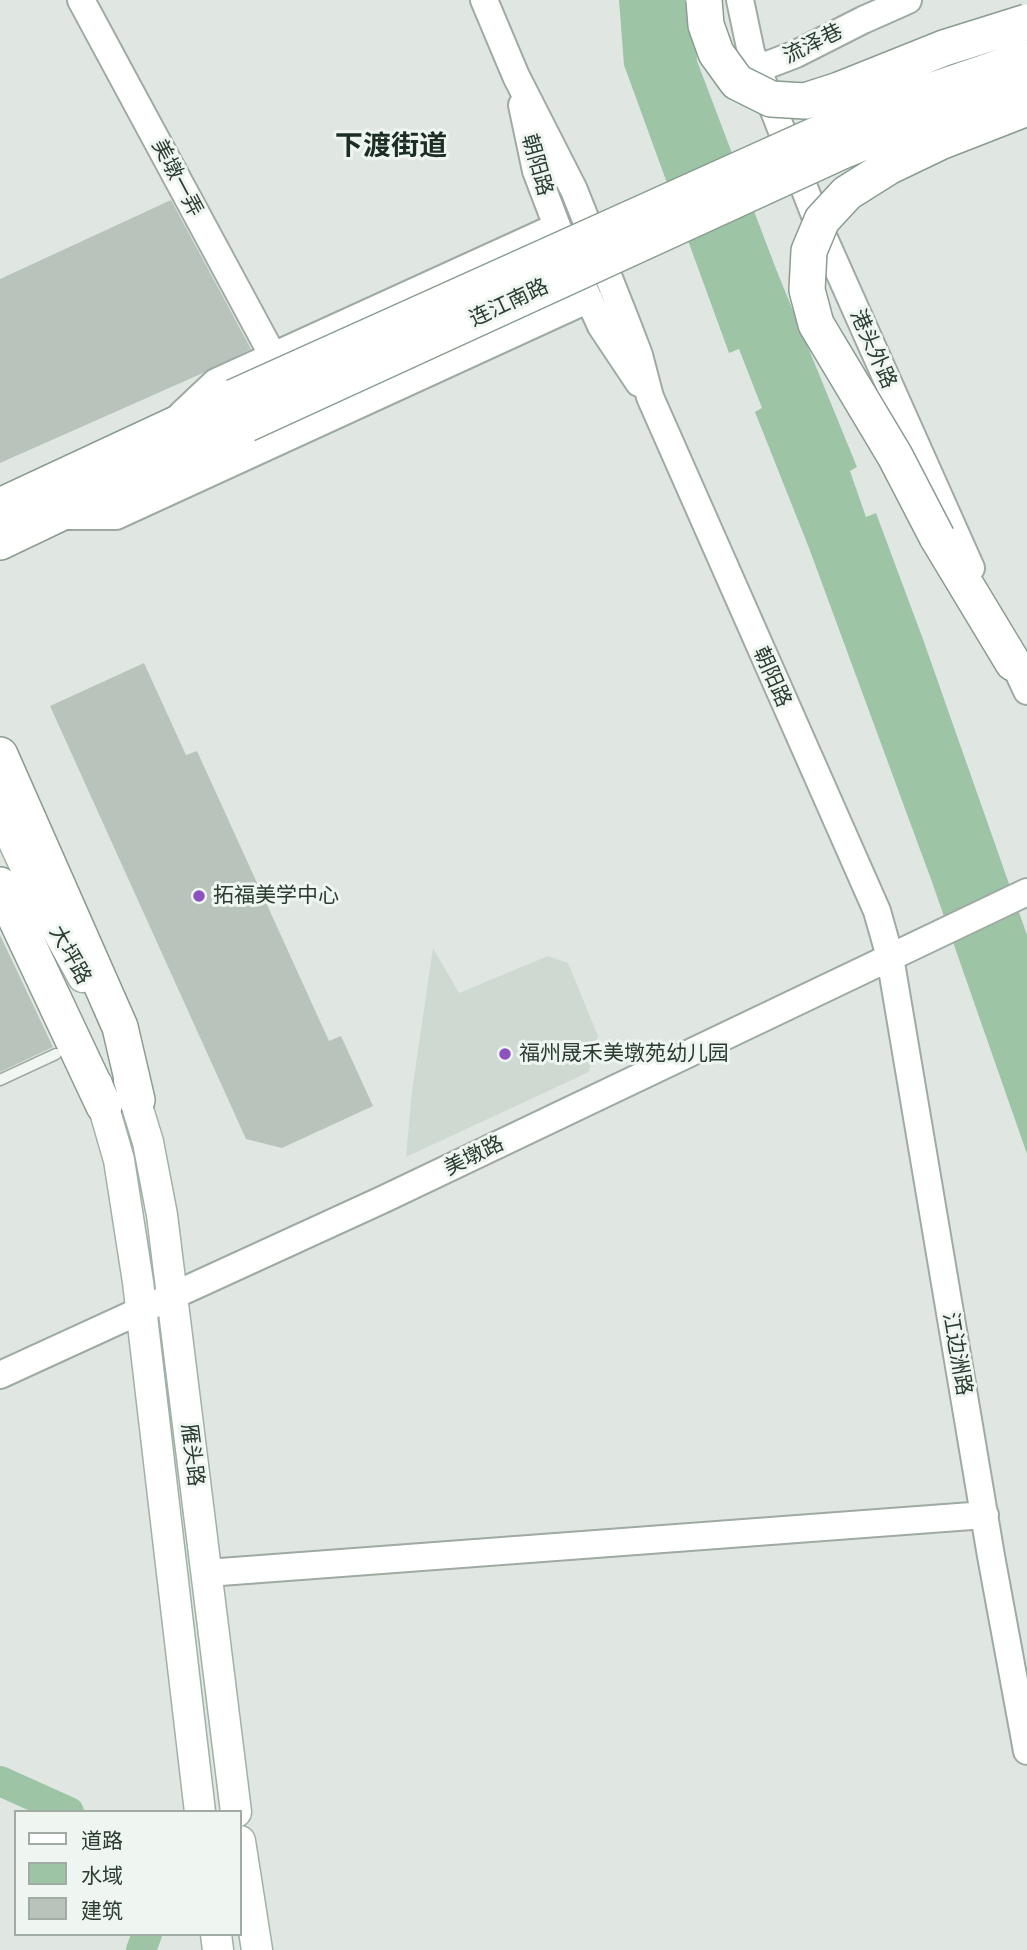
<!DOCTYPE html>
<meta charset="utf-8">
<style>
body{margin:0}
#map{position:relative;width:1027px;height:1950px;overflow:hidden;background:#e0e7e2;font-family:Raleway,"Noto Sans SC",sans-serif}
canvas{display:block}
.legend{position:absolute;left:14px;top:1810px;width:228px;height:126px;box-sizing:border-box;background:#eff5f1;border:2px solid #a0aba4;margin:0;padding:9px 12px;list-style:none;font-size:21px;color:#2a3d30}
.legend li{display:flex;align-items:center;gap:14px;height:35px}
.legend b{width:35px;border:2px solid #a0aba4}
</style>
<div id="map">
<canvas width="1027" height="1950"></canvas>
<ul class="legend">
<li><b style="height:9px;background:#fff"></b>道路</li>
<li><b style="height:19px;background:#9ec4a6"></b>水域</li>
<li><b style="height:19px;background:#b8c4bb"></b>建筑</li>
</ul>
</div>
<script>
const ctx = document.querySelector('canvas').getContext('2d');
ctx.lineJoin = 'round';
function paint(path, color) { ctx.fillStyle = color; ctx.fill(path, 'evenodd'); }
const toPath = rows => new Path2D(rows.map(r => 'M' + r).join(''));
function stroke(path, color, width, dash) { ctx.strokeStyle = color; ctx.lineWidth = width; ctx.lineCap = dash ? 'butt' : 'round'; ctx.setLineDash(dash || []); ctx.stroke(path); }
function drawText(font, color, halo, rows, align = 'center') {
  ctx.font = font + ' Raleway,"Noto Sans SC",sans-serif'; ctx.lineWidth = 6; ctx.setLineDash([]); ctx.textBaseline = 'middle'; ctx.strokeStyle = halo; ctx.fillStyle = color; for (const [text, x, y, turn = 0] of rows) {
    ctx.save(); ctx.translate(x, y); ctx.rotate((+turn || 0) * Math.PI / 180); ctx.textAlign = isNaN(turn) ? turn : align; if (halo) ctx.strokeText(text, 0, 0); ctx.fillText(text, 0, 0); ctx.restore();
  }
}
paint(toPath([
 [433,948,459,993,548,956,568,963,598,1036,589,1072,406,1157,412,1091]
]), '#ced9d1');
paint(toPath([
 [619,0,693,0,697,61,776,269,857,467,850,471,866,517,876,513,924,642,1027,935,1027,1154,932,882,809,548,755,412,762,408,739,349,729,353,624,65]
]), '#9ec4a6');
stroke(toPath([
 [0,1781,69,1812],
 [141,1950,147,1934]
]), '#9ec4a6', 30);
paint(toPath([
 [171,200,251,349,203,373,0,463,0,279],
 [144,663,186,755,197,751,329,1041,341,1036,373,1106,282,1148,246,1139,50,706],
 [0,935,53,1047,0,1072]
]), '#b8c4bb');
const lane = toPath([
 [0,1080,56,1054]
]);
const secondary = toPath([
 [81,0,273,356],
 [484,0,516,76,574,190,626,321,639,355,650,397,877,911,890,957,991,1556,1027,1751],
 [740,0,751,52,823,236,971,568],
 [757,69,796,54,863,20,908,0],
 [522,105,536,171,563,242],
 [582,284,601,326,639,383],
 [181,415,216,382,556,227],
 [60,516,116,516,589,299],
 [1007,648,1027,691],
 [0,1375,384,1199,1027,892],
 [207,1573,985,1515]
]);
const primary = toPath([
 [0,812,42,903,83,977],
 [129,1080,148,1142,162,1215,236,1812],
 [97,1084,119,1160,138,1282,200,1812],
 [240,1841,257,1950],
 [216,1934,218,1950]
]);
const highway = toPath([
 [0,506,234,397],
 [937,537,1013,663],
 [0,542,247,424],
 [0,755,120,1027,137,1100],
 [0,885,104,1106]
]);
stroke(lane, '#9eaaa2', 13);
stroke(secondary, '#9eaaa2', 30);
stroke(primary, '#a0b2a6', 33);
stroke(highway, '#899c8f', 38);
stroke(lane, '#f2f6f3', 10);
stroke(secondary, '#fff', 26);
stroke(primary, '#fff', 30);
stroke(highway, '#fff', 35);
const highwayBridge = toPath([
 [704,0,706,25,716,53,737,82,771,99,805,101,839,90,944,48,1027,22],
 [234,397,829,129,883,107,1027,58],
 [247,424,840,152,893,130,1027,85],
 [937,537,895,456,816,324,807,290,809,251,822,220,847,193,890,166,940,142,1027,108]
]);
stroke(highwayBridge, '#899c8f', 38, []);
stroke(highwayBridge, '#fff', 35);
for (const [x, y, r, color] of [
 [199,896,7,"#8e51c0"],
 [505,1054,7,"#8e51c0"]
]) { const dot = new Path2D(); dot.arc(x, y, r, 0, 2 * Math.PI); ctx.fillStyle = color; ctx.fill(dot); stroke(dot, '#eff5f1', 2.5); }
drawText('21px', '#2a3d30', '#eff5f1', [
 ["流泽巷",813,44,-26],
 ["朝阳路",537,165,74],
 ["美墩一弄",177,178,62],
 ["连江南路",509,303,-25],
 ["港头外路",873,349,66],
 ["朝阳路",772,677,66],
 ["大坪路",70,955,61],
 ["美墩路",474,1156,-26],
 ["江边洲路",957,1354,80],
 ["雁头路",192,1455,83]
]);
drawText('21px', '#2a3d30', '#eff5f1', [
 ["拓福美学中心",213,896],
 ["福州晟禾美墩苑幼儿园",519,1054]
], 'left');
drawText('bold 28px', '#1c2e23', '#eff5f1', [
 ["下渡街道",391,147]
]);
</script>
